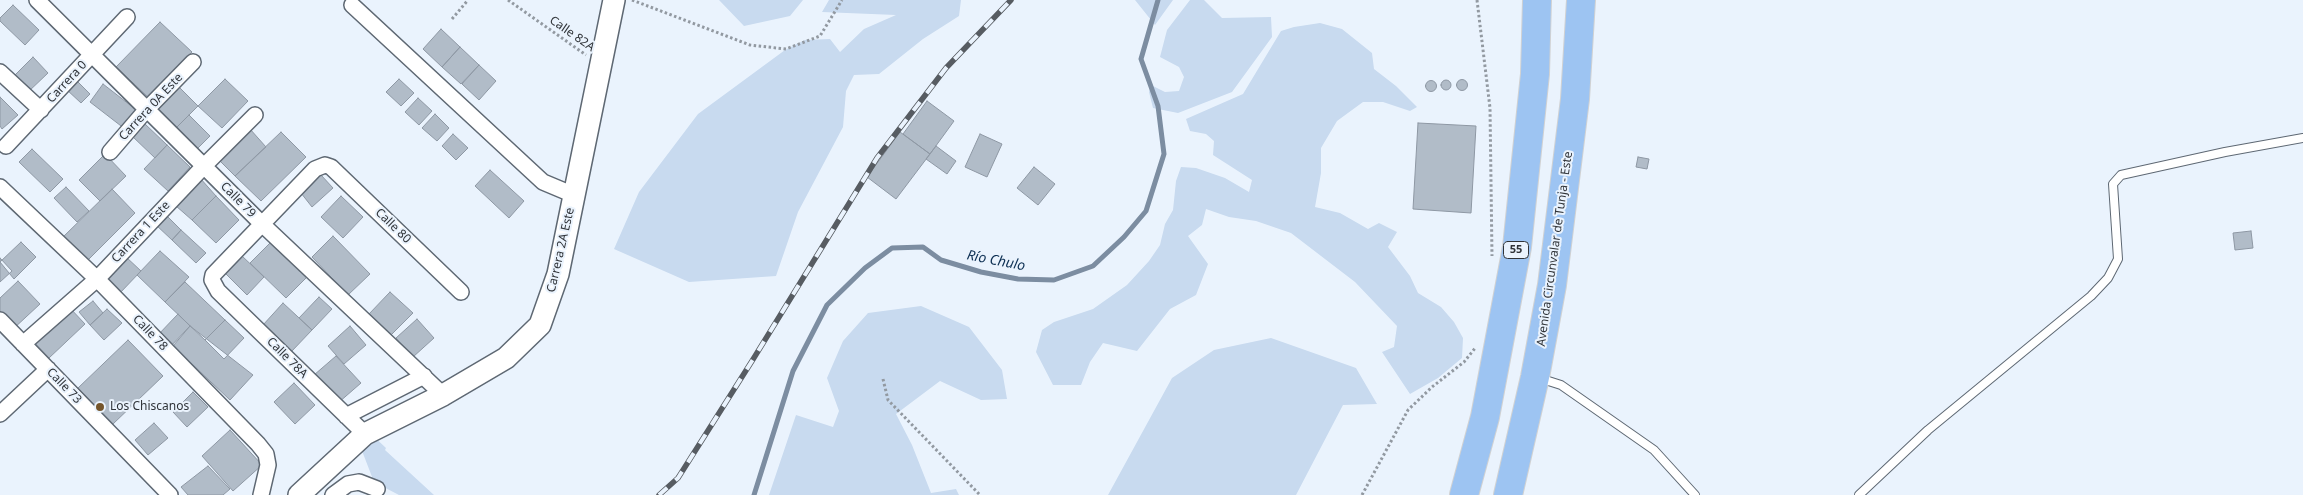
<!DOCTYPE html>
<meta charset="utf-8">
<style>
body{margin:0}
canvas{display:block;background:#eaf3fd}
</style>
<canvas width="2303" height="495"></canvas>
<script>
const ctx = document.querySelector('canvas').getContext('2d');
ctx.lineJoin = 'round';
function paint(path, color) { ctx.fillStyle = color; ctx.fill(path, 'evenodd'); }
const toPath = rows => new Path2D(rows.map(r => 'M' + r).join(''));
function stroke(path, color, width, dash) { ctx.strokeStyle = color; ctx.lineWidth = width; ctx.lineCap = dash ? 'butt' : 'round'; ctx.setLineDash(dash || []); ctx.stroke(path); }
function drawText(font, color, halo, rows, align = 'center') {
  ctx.font = font + ' "Noto Sans",sans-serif'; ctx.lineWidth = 4; ctx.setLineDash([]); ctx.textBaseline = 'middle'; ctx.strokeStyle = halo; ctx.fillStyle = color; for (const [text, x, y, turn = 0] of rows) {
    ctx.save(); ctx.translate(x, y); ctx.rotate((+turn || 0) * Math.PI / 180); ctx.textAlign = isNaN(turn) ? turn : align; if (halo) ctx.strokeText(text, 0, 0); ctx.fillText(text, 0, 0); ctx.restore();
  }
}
paint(toPath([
 [719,0,803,0,790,16,744,26],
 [829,0,961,0,959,16,923,39,879,74,854,75,846,91,843,127,798,212,776,276,689,282,614,249,639,192,698,114,785,50,805,40,830,39,840,52,864,29,896,15,822,12],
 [1135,0,1173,0,1155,25],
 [1190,0,1204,0,1222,18,1271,17,1272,37,1232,92,1178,113,1153,108,1149,92,1151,85,1165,92,1179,91,1184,77,1179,67,1160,57,1167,30],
 [1320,23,1342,29,1372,53,1374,69,1396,86,1417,107,1410,111,1383,102,1363,102,1337,121,1321,148,1321,173,1315,207,1340,213,1368,229,1379,223,1397,232,1388,247,1410,276,1418,293,1441,307,1454,322,1463,338,1462,358,1438,378,1410,394,1382,352,1394,347,1397,326,1355,282,1291,233,1256,221,1229,217,1206,209,1202,225,1188,236,1208,264,1196,295,1170,309,1137,351,1103,343,1090,362,1081,385,1053,385,1036,352,1042,330,1054,322,1093,309,1127,285,1149,261,1160,245,1165,224,1173,210,1176,181,1181,167,1196,168,1225,178,1249,192,1252,180,1213,155,1214,141,1206,134,1190,131,1186,119,1243,94,1281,31,1294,27],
 [921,306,969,327,1002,370,1007,399,981,400,940,381,896,414,912,445,931,493,956,489,959,495,769,495,796,415,833,427,839,411,827,378,843,341,868,313],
 [1271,338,1356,368,1377,404,1343,405,1296,495,1108,495,1172,378,1214,350],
 [369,432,386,448,385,450,434,495,399,495,374,482,359,443]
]), '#c8daef');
stroke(toPath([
 [754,495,793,371,827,305,865,268,892,248,923,247,941,260,981,272,1018,279,1054,280,1093,266,1124,237,1146,211,1164,154,1158,106,1141,59,1158,0]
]), '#7c8da1', 5);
const building = toPath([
 [13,5,39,30,25,45,0,21,0,18,13,5],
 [160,22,192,52,148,97,116,67,160,22],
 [441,29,460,47,442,67,423,49,441,29],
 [460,47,479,65,461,84,442,67,460,47],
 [33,57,48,73,27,93,13,77,33,57],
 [479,65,496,81,479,100,462,84,479,65],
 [75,79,90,94,81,103,66,89,75,79],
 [225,79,248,101,222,128,198,106,225,79],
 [399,79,414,93,401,106,386,92,399,79],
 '1456.5 85a5.5 5.5 0 1 1 11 0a5.5 5.5 0 1 1-11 0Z',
 '1441 85a5 5 0 1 1 10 0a5 5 0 1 1-10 0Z',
 '1425.5 86a5.5 5.5 0 1 1 11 0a5.5 5.5 0 1 1-11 0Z',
 [175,83,198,106,175,129,152,106,175,83],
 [103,84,139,112,125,129,90,102,103,84],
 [0,97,18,115,2,129,0,126,0,97],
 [418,98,432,111,419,125,405,112,418,98],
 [927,101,954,121,930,154,903,134,927,101],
 [435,114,449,128,437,141,422,128,435,114],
 [189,115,210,136,196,150,175,129,189,115],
 [144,123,167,145,155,158,132,136,144,123],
 [1418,123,1476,126,1471,213,1413,209,1418,123],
 [250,129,266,147,235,176,218,159,250,129],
 [281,132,306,157,261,201,235,176,281,132],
 [900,132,930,154,896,199,867,177,900,132],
 [453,134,468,148,456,160,442,146,453,134],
 [980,134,1002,144,987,177,965,167,980,134],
 [167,145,190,167,168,191,144,169,167,145],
 [936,146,956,161,947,174,926,159,936,146],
 [32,149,63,179,50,192,19,162,32,149],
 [105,154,126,176,100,201,79,180,105,154],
 [1638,157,1649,159,1647,169,1636,167,1638,157],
 [1034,167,1055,184,1038,205,1017,188,1034,167],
 [490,170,524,201,509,218,475,186,490,170],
 [321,175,333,188,312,207,301,193,321,175],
 [200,178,216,196,192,220,176,206,200,178],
 [66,187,89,211,77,222,54,198,66,187],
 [112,189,135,213,86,262,62,238,112,189],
 [216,196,239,220,216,243,192,220,216,196],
 [341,196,363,217,343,238,321,217,341,196],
 [165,214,181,230,172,240,155,224,165,214],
 [181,230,206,253,196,263,172,240,181,230],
 [2251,231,2253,248,2235,250,2233,233,2251,231],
 [333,236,370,274,348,295,312,257,333,236],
 [273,240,309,275,286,298,250,263,273,240],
 [21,242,36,257,14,279,0,262,21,242],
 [160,251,189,277,165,302,137,275,160,251],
 [241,255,264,277,247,295,224,272,241,255],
 [125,256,141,271,119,294,104,278,125,256],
 [0,258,12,271,0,282,0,258],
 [18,281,40,304,12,330,0,316,0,298,18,281],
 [185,282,225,320,205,340,165,302,185,282],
 [390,292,413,313,391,335,369,314,390,292],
 [319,297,332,309,312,330,299,318,319,297],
 [93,301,103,313,90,325,79,312,93,301],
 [283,303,312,330,291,352,263,325,283,303],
 [69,307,85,324,49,358,33,341,69,307],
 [107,309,122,323,104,340,90,325,107,309],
 [178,314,190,326,169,348,157,336,178,314],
 [417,319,434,338,413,357,396,338,417,319],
 [225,320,244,338,224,359,205,340,225,320],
 [190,326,253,375,230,400,173,346,190,326],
 [350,326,366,345,344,364,328,346,350,326],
 [128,340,163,376,113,424,78,388,128,340],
 [336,356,361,383,338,403,314,375,336,356],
 [294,383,315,405,295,424,274,402,294,383],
 [193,392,208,407,187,427,173,412,193,392],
 [154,423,168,438,148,455,135,440,154,423],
 [230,430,262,465,233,491,202,456,230,430],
 [208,466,230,489,223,495,188,495,181,487,208,466]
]);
paint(building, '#b1bcc8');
stroke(building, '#8e98a4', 1);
const lane = toPath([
 [1539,378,1561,385,1654,450,1695,495],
 [1859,495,1928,430,2091,296,2108,278,2118,259,2113,184,2121,175,2225,152,2303,138]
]);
const street = toPath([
 [37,0,262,224,443,395],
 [352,5,543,182,574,195],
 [0,72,41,110],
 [6,146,127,17],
 [110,152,147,109,193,62],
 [0,187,97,279,258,444,266,454,268,465,261,495],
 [0,320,170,495],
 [23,344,97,279,204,166,255,115],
 [0,414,48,369],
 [346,416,424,376],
 [365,434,218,291,212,280,213,275,315,169,325,165,331,167,461,292],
 [333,495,348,484,359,482,377,489]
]);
const secondary = toPath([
 [299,495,365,434,443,395,506,358,540,325,558,274,614,0]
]);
const highway = toPath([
 [1464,495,1485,417,1517,247,1535,74,1537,0],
 [1508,495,1535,377,1552,285,1575,99,1581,0]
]);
stroke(lane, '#5e6873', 10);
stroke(street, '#5e6873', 18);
stroke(secondary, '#5e6873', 24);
stroke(highway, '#d1d2d3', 30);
stroke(toPath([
 [508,0,586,55],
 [632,0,750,45,786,49,820,36,842,0],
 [1477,0,1490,108,1492,256],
 [452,19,468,0],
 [883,379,888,400,980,495],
 [1362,495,1408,410,1432,387,1464,362,1476,347]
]), '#9299a1', 3, [2.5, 2.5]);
stroke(lane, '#fff', 8);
stroke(street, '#fff', 15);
stroke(secondary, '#fff', 21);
stroke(highway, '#9dc4f2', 28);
const rail = toPath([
 [659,495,678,478,752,361,877,158,946,68,1011,0]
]);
stroke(rail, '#575c62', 5.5);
stroke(rail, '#eaf3fd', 4, [11]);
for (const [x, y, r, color] of [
 [100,407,5,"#75552b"]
]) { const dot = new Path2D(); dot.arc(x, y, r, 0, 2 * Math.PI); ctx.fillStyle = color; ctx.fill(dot); stroke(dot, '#eaf3fd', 2); }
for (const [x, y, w] of [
 [1516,250,25]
]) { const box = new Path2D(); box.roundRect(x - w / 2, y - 8.5, w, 17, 4); ctx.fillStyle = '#eaf3fd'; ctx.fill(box); stroke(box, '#303439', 1); }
drawText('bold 11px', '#303439', null, [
 ["55",1516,250]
]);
drawText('12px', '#303439', '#eaf3fd', [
 ["Calle 82A",572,34,35],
 ["Carrera 0",67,82,-47],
 ["Carrera 0A Este",151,107,-47],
 ["Calle 79",238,200,45],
 ["Calle 80",393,226,44],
 ["Carrera 1 Este",141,232,-47],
 ["Avenida Circunvalar de Tunja - Este",1555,249,-82],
 ["Carrera 2A Este",561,250,-77],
 ["Calle 78",150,333,46],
 ["Calle 78A",287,358,45],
 ["Calle 73",64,386,46]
]);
drawText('12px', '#303439', '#eaf3fd', [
 ["Los Chiscanos",110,407]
], 'left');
drawText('italic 14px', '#0c2f53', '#eaf3fd', [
 ["Río Chulo",996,261,11]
]);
</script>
